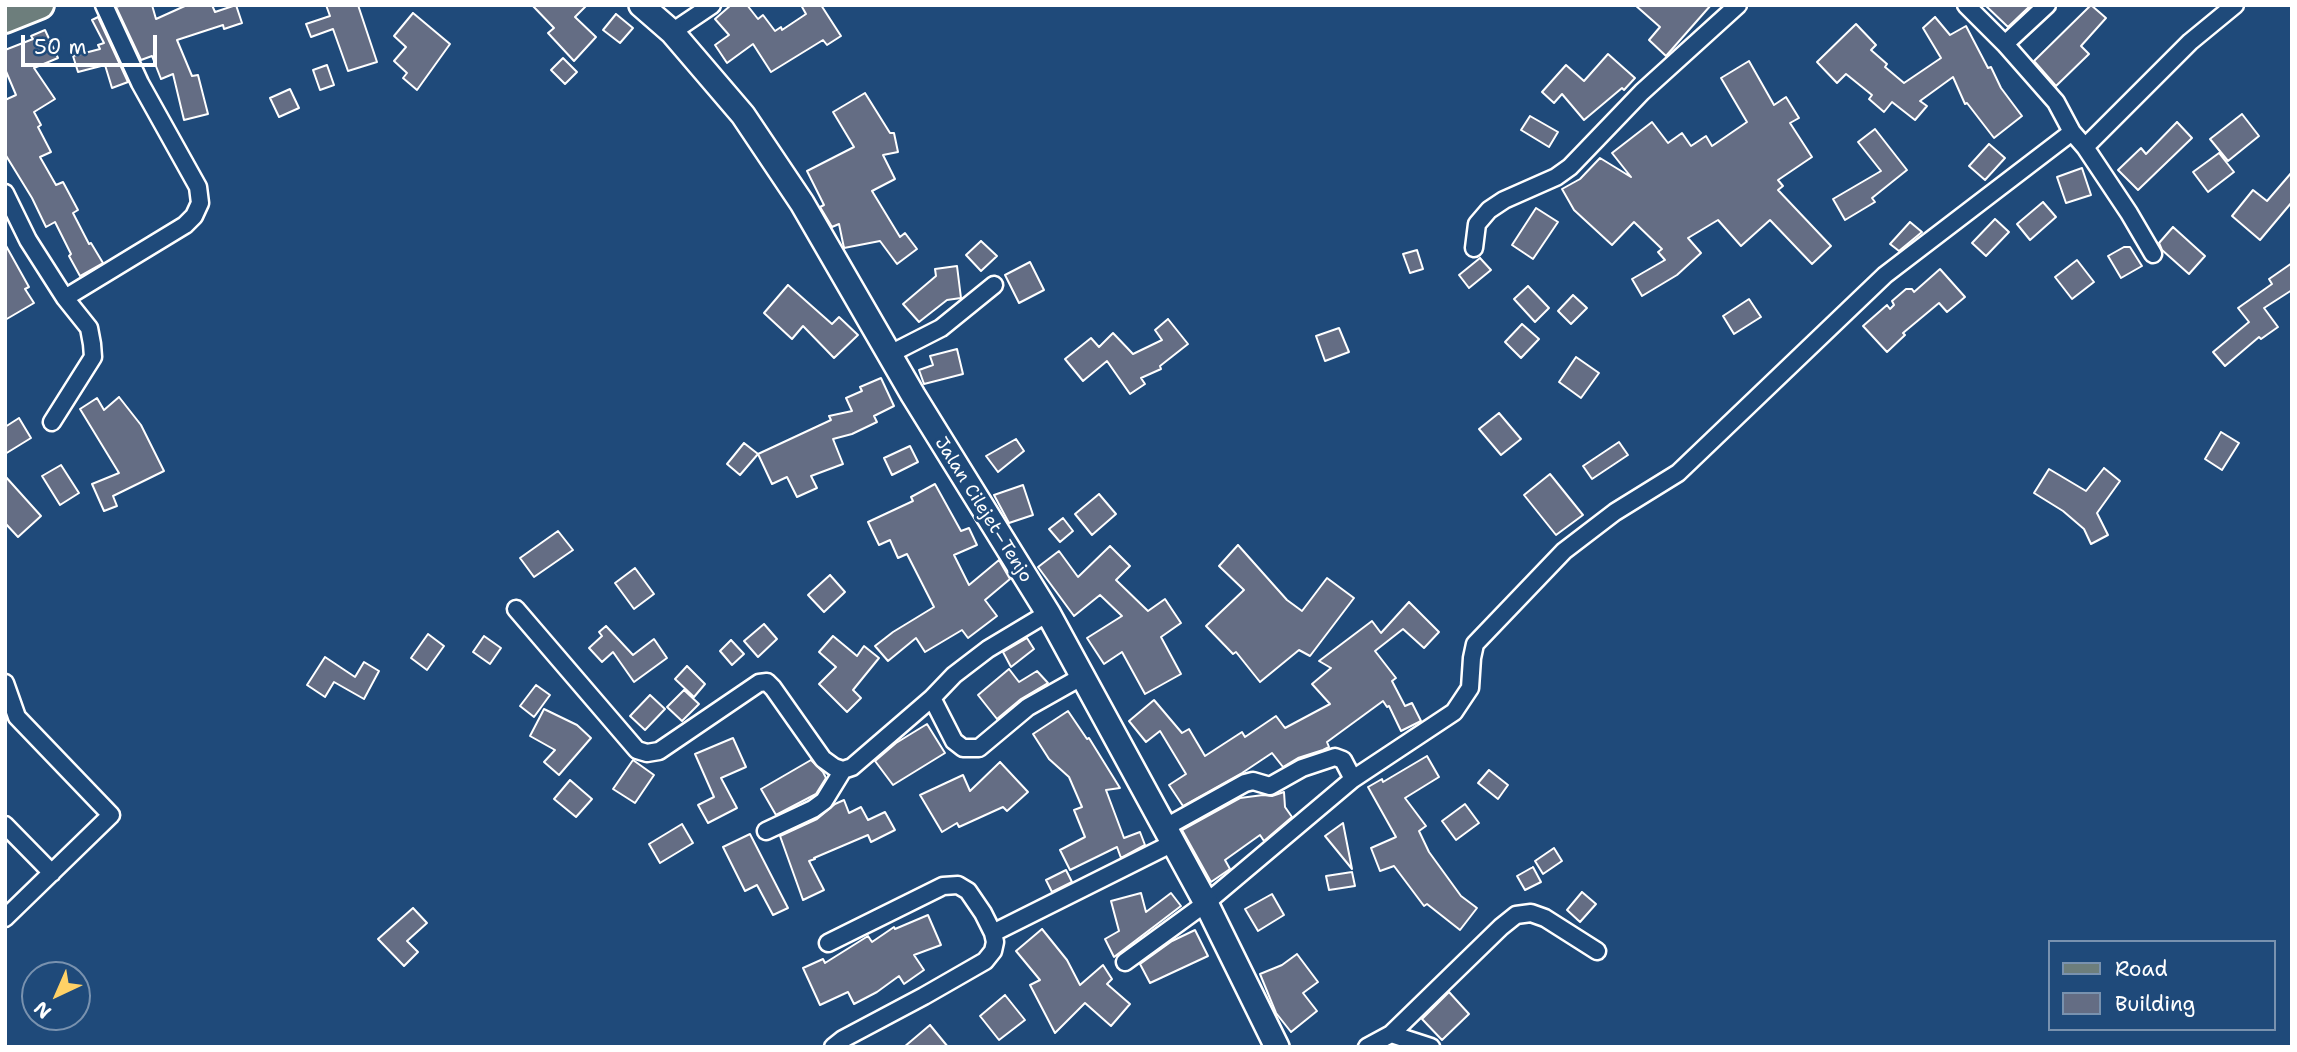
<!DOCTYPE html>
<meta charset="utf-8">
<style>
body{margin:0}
#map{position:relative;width:2297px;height:1052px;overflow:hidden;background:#1f4a7a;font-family:"Shantell Sans",sans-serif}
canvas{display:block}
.frame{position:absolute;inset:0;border:7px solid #fff;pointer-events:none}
.legend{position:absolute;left:2048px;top:940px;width:228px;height:91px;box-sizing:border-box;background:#1f4a7a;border:2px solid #7992af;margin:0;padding:9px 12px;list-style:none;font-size:21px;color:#fff}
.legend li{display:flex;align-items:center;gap:14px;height:35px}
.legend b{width:35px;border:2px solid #7992af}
.north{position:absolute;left:21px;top:961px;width:70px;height:70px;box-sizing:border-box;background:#1f4a7a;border:2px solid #7992af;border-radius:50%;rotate:224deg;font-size:19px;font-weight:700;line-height:28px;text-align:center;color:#fff}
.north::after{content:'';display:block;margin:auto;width:24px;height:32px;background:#ffd166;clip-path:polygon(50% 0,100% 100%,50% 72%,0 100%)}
.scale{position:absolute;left:21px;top:35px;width:136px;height:32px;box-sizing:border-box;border:4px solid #fff;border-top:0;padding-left:9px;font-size:21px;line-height:24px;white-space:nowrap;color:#fff;-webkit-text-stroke:5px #1f4a7a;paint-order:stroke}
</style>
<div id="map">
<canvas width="2297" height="1052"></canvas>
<div class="frame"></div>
<ul class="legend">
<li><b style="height:9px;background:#6d7e7c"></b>Road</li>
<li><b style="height:19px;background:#646d84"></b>Building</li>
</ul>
<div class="north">N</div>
<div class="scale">50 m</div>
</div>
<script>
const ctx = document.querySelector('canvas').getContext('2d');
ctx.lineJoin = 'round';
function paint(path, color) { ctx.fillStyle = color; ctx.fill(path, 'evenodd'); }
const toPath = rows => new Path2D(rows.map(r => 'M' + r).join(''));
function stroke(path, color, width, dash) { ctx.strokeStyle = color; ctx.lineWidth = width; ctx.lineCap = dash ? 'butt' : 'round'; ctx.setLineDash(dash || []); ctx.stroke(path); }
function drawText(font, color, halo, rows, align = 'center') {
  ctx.font = font + ' "Shantell Sans",sans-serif'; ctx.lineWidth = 6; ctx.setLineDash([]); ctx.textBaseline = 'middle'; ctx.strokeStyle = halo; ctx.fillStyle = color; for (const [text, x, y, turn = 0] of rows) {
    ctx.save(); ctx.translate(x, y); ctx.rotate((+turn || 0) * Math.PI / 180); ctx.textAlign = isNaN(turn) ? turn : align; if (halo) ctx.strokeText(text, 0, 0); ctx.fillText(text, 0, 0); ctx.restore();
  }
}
const building = toPath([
 [122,5,152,5,156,19,187,5,212,5,215,12,236,5,242,23,224,29,223,25,177,40,192,76,198,75,208,114,184,120,173,74,161,79,152,56,141,60,116,7,122,5],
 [326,5,358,5,377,62,348,71,333,29,311,37,306,24,330,16,326,5],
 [532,5,587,5,575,17,596,37,574,61,548,33,554,28,532,5],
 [731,5,747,5,758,19,763,15,775,31,781,27,782,30,806,14,801,5,821,5,841,36,827,45,823,40,771,72,753,44,727,63,715,45,729,35,715,19,731,5],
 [1635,5,1711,5,1666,56,1649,40,1660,27,1635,5],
 [1985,5,2031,5,2008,27,1985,5],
 [2091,5,2106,18,2081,46,2089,54,2056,86,2034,61,2091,5],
 [413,13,450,44,417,90,403,78,407,73,394,61,406,47,394,36,413,13],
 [616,14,633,28,620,43,603,30,616,14],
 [98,17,128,82,112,88,105,65,78,72,73,56,100,49,98,45,104,43,92,20,98,17],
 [1935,17,1950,35,1966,26,1988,68,1991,67,2001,88,2022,116,1994,138,1967,103,1965,104,1953,77,1920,101,1927,106,1915,120,1892,102,1884,112,1869,99,1872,95,1846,74,1837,83,1817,62,1856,24,1876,45,1871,50,1887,64,1885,67,1904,83,1941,58,1923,28,1935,17],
 [45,30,58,58,34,68,55,99,34,112,41,125,38,127,51,152,40,157,56,185,63,182,78,210,73,213,89,244,91,243,103,263,80,276,69,256,71,254,55,222,46,227,32,198,5,154,5,100,16,95,5,69,5,50,33,39,31,36,45,30],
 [1608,54,1635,78,1624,90,1622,88,1584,120,1562,94,1554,103,1542,92,1566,65,1584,81,1608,54],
 [563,58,577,72,565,84,551,70,563,58],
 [1749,61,1774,105,1786,97,1799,118,1790,123,1812,157,1778,180,1783,186,1778,190,1831,246,1812,264,1770,220,1741,246,1718,220,1688,238,1701,253,1677,275,1642,296,1632,279,1665,260,1658,252,1662,249,1634,222,1612,245,1574,210,1562,189,1580,179,1600,158,1631,177,1612,153,1652,122,1668,143,1682,133,1691,146,1706,136,1712,146,1747,122,1721,78,1749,61],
 [327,65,334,85,320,90,313,70,327,65],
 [290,89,299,108,279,117,270,98,290,89],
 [865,93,890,133,894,133,898,152,883,155,895,179,872,191,900,237,905,233,917,249,897,264,880,241,844,248,839,224,832,227,820,207,824,205,807,171,854,147,833,112,865,93],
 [2242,114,2259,136,2228,161,2210,139,2242,114],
 [1530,116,1558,132,1549,147,1521,130,1530,116],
 [2177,122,2192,138,2138,190,2118,170,2141,148,2146,154,2177,122],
 [1875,129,1907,170,1872,198,1875,202,1845,220,1833,199,1881,171,1858,142,1875,129],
 [1989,144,2005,158,1985,180,1969,166,1989,144],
 [2219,153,2234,172,2208,192,2193,172,2219,153],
 [2082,168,2091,195,2066,203,2057,177,2082,168],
 [2292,172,2292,202,2260,240,2232,216,2253,190,2267,201,2292,172],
 [2043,202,2056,217,2030,240,2017,224,2043,202],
 [1536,208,1558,222,1533,259,1512,245,1536,208],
 [1995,219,2009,232,1986,256,1972,243,1995,219],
 [1910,222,1922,232,1899,251,1890,244,1910,222],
 [2173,227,2205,256,2189,274,2162,250,2159,243,2173,227],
 [981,241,997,256,981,271,966,255,981,241],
 [5,244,29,287,25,289,34,303,5,320,5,244],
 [2124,247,2130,247,2142,266,2121,278,2108,256,2124,247],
 [1417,250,1423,269,1410,273,1403,254,1417,250],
 [1480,258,1491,270,1469,288,1459,275,1480,258],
 [2077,260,2094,282,2072,299,2055,277,2077,260],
 [1030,262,1044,290,1019,303,1005,275,1030,262],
 [2292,263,2292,290,2264,308,2278,327,2261,339,2259,337,2225,366,2213,352,2249,322,2238,308,2272,284,2269,279,2292,263],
 [957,266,961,298,947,300,919,322,903,304,936,276,935,269,957,266],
 [1940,269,1965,297,1947,312,1939,303,1903,333,1905,335,1887,352,1863,326,1887,305,1890,309,1894,305,1892,301,1906,289,1912,289,1914,292,1940,269],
 [788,285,832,324,839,317,858,335,834,358,803,326,792,339,764,313,788,285],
 [1528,286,1549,308,1535,322,1514,299,1528,286],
 [1573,295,1587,308,1571,324,1558,311,1573,295],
 [1749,299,1761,317,1734,334,1723,316,1749,299],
 [1168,319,1188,344,1160,366,1161,369,1141,378,1145,384,1130,394,1107,361,1083,381,1065,359,1091,338,1099,347,1113,333,1133,354,1162,340,1155,330,1168,319],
 [1522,324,1539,339,1521,358,1505,342,1522,324],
 [1339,328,1349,352,1325,361,1316,336,1339,328],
 [957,349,963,374,924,384,919,370,933,365,930,356,957,349],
 [1576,357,1599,373,1581,398,1559,382,1576,357],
 [881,378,894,406,874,416,877,422,852,434,833,439,843,464,811,476,817,488,797,497,787,477,772,484,758,454,831,420,829,416,852,411,846,398,862,391,860,387,881,378],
 [119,397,141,425,164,471,113,496,117,506,104,511,92,484,119,473,80,409,97,398,104,410,119,397],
 [1499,413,1521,439,1501,455,1479,429,1499,413],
 [19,418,31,438,5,454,5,427,19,418],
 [2221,432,2239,443,2222,470,2205,459,2221,432],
 [1016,439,1024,451,998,472,986,456,1016,439],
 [1619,442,1628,455,1592,479,1583,466,1619,442],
 [744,443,758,454,740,475,727,464,744,443],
 [910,446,918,462,892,475,884,458,910,446],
 [61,465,79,493,60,505,42,476,61,465],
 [2104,468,2120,481,2097,513,2108,535,2091,544,2084,529,2063,511,2034,493,2049,469,2086,491,2104,468],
 [1550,474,1583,515,1556,535,1524,495,1550,474],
 [5,476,41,516,18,537,5,523,5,476],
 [935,484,961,531,969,528,977,545,954,555,969,585,999,560,1010,579,985,600,997,616,968,638,962,630,925,652,916,638,888,661,875,646,893,632,934,607,907,554,898,558,890,540,879,545,868,522,913,501,911,497,935,484],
 [1023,485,1033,515,1009,523,994,495,1023,485],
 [1099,494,1116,514,1092,535,1075,514,1099,494],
 [1063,518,1073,531,1060,542,1049,529,1063,518],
 [558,531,573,550,534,577,520,558,558,531],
 [1238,545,1287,600,1302,611,1327,578,1354,598,1310,656,1299,650,1260,682,1236,652,1233,654,1206,626,1244,590,1219,566,1238,545],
 [1110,546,1130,566,1116,580,1148,611,1165,599,1181,623,1161,637,1181,674,1145,694,1122,652,1104,664,1087,638,1122,616,1100,595,1074,616,1038,567,1059,551,1078,577,1110,546],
 [635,568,654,594,634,609,615,583,635,568],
 [830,575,845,592,824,612,808,595,830,575],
 [1409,602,1439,632,1424,648,1403,629,1375,651,1396,678,1392,681,1405,706,1412,703,1421,721,1401,731,1389,706,1387,707,1383,701,1327,742,1329,747,1323,750,1298,758,1283,767,1272,753,1242,773,1183,806,1169,785,1186,774,1160,731,1146,742,1129,721,1154,700,1182,733,1189,729,1205,756,1242,732,1245,737,1276,716,1285,728,1330,704,1312,684,1331,668,1319,661,1372,621,1381,633,1409,602],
 [764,624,777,639,758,657,744,641,764,624],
 [606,626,633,655,654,639,667,658,634,682,613,652,602,662,589,648,602,636,599,632,606,626],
 [428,634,444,646,427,670,411,658,428,634],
 [484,636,501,648,490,664,473,652,484,636],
 [833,636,857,656,864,646,879,658,853,690,861,698,847,712,819,684,836,667,819,652,833,636],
 [1027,638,1034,649,1011,667,1003,652,1027,638],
 [731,640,744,654,732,665,720,651,731,640],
 [325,657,355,677,364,662,379,671,364,699,334,682,325,697,307,685,325,657],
 [687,666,705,684,694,697,675,679,687,666],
 [1009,669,1019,682,1037,671,1048,683,1021,699,997,719,978,695,1009,669],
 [536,685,550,695,534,717,520,706,536,685],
 [684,690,699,704,682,721,667,707,684,690],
 [650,695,665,709,645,730,630,716,650,695],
 [544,709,577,725,591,738,559,775,544,762,555,750,530,736,544,709],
 [1068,711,1087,739,1089,738,1120,788,1106,790,1124,838,1140,832,1145,845,1121,858,1117,847,1070,870,1060,850,1085,837,1074,810,1082,807,1069,777,1049,759,1033,734,1068,711],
 [927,724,945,753,893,785,875,761,896,743,927,724],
 [733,738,746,767,721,778,737,808,708,823,698,805,714,797,695,754,733,738],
 [1427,756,1439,777,1405,798,1426,826,1419,831,1429,852,1461,896,1477,908,1460,930,1427,904,1424,906,1394,866,1380,871,1371,848,1396,837,1368,787,1382,779,1383,782,1427,756],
 [633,760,654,775,635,803,613,789,633,760],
 [811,760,823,772,826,778,816,794,776,815,761,789,811,760],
 [1000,762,1028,792,1007,811,1003,807,959,827,957,823,942,832,920,795,963,775,970,791,1000,762],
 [1489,770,1508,785,1498,799,1478,783,1489,770],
 [570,780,592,799,576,817,554,799,570,780],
 [1284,792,1285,807,1292,817,1264,841,1260,835,1225,860,1230,869,1211,882,1182,830,1240,798,1263,795,1272,796,1284,792],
 [844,800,849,813,861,807,868,820,885,812,895,830,871,842,868,835,814,858,815,859,809,861,824,890,803,900,780,836,817,819,835,804,844,800],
 [1465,804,1479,823,1456,840,1442,821,1465,804],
 [1343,823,1352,869,1325,836,1343,823],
 [682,824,693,843,660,863,649,844,682,824],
 [750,834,788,908,773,915,757,885,745,891,723,847,750,834],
 [1554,848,1562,861,1543,874,1535,861,1554,848],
 [1533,867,1541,882,1525,890,1517,876,1533,867],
 [1066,870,1072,882,1052,892,1046,880,1066,870],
 [1352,872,1355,886,1329,890,1326,876,1352,872],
 [1582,892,1596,904,1580,922,1567,910,1582,892],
 [1141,893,1146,912,1171,893,1181,906,1114,957,1105,939,1119,931,1111,901,1141,893],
 [1272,894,1284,915,1258,931,1245,909,1272,894],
 [413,908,427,923,407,941,418,952,404,966,378,939,413,908],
 [928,915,941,945,914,955,924,970,904,984,899,976,877,992,854,1004,848,992,820,1005,803,968,823,959,825,963,868,936,872,942,894,927,895,929,928,915],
 [1042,929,1067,960,1080,985,1103,965,1112,979,1107,984,1130,1004,1111,1026,1085,1003,1055,1033,1030,985,1040,980,1016,951,1042,929],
 [1195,930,1208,956,1150,983,1140,964,1172,941,1195,930],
 [1297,954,1318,982,1303,993,1317,1011,1291,1032,1276,1013,1260,974,1282,965,1297,954],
 [1449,992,1469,1014,1442,1040,1422,1019,1449,992],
 [1005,995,1025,1020,999,1040,980,1016,1005,995],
 [930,1025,948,1047,904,1047,930,1025]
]);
paint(building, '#646d84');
stroke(building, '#fff', 2);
const street = toPath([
 [1966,5,2005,44,2056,102,2072,132,2085,147,2129,213,2153,254],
 [672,32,712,5],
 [2005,44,2047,5],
 [2085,147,2190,42,2235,5],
 [5,193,28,240,65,298,89,328,92,344,93,357,52,422],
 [1474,248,1477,224,1489,210,1504,200,1556,177,1570,167,1642,92,1738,5],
 [65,298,185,225,194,216,200,203,198,187,140,83,104,5],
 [890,354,941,328,994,285],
 [516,609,637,750,647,753,659,751,759,683,767,682,773,688,823,759,834,767,843,770,852,767,932,698,954,675,988,649,1048,613],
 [5,683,17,717,111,815,5,918],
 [932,698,954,741,963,748,979,748,1028,707,1083,676],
 [5,825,52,873],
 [1164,828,1245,783,1253,781,1270,786,1302,768,1335,757,1343,760,1353,779,1454,712,1470,688,1472,658,1475,644,1564,551,1615,512,1678,473,1885,275,2072,132],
 [766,831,813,809,824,801,843,770],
 [828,943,943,886,958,885,968,891,983,913,993,933,1173,843],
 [1125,962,1206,903,1353,779],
 [1391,1034,1431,1047],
 [833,1047,843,1039,924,996,985,961,993,951,995,942,993,933],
 [1367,1047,1391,1034,1501,927,1516,915,1531,913,1545,918,1597,951]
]);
const secondary = toPath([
 [641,5,672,32,743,115,802,203,913,395,1048,613,1206,903,1277,1047]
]);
const primary = toPath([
 [5,19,40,5]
]);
stroke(street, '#fff', 21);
stroke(secondary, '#fff', 28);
stroke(primary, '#fff', 32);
stroke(street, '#1f4a7a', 16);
stroke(secondary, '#1f4a7a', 23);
stroke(primary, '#6d7e7c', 26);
drawText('18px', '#fff', '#1f4a7a', [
 ["Jalan Cilejet–Tenjo",983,510,58]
]);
</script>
